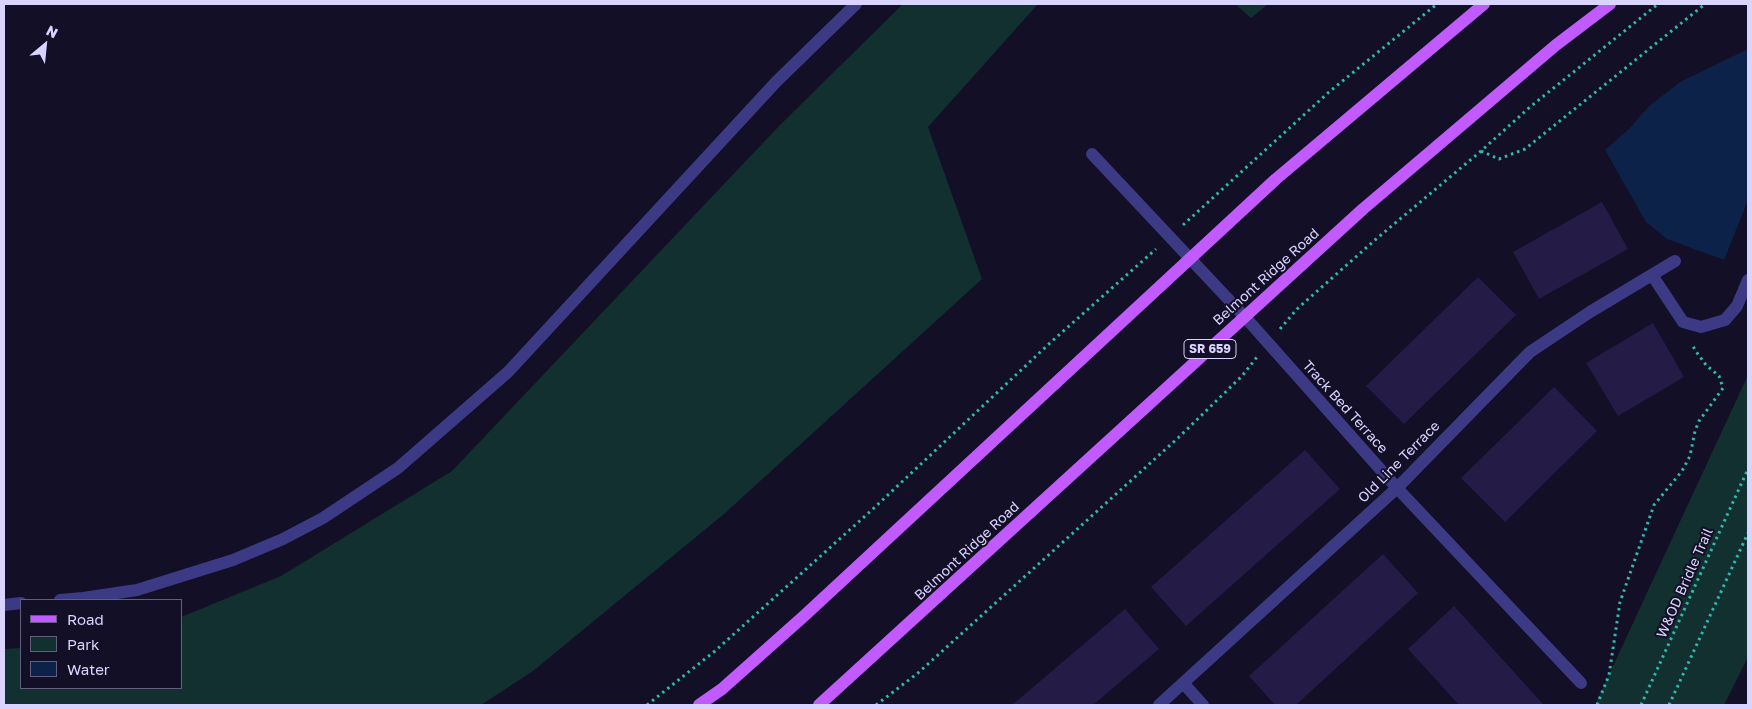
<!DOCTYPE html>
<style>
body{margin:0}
#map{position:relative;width:1752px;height:709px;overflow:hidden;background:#130f26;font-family:"Golos Text",sans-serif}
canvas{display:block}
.frame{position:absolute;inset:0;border:5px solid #d9d4ff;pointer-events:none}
.legend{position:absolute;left:20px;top:599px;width:162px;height:90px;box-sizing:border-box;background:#130f26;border:1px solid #625e7d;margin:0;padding:6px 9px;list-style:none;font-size:15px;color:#d9d4ff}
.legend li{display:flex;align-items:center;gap:10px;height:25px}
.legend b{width:25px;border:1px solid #625e7d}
.north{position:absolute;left:20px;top:20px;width:50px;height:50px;-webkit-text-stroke:4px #130f26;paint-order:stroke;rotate:28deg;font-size:14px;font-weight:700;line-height:20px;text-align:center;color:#d9d4ff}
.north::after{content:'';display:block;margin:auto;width:18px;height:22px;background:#d9d4ff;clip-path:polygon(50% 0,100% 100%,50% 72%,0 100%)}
</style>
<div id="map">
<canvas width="1752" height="709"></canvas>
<div class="frame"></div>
<ul class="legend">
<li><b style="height:6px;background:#c25bff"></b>Road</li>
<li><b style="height:14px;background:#12302f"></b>Park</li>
<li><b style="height:14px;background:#0c2248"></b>Water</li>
</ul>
<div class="north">N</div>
</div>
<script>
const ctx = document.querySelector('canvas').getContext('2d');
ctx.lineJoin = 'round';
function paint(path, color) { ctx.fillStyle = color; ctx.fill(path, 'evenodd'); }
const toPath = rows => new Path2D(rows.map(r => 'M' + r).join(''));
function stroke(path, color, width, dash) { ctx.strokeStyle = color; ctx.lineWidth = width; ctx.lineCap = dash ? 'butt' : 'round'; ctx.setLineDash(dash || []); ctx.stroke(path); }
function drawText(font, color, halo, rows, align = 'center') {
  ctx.font = font + ' "Golos Text",sans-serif'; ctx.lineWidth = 4; ctx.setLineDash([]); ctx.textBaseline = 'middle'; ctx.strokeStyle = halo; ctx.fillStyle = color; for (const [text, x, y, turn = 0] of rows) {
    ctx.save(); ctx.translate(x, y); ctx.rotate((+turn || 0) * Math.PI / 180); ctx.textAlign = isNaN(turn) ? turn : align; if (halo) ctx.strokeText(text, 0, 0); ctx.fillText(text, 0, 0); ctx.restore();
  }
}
paint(toPath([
 [903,4,1038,4,928,127,982,279,724,514,533,671,481,705,4,705,4,649,21,648,21,688,181,688,181,617,281,576,452,471,780,125],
 [1235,4,1268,4,1251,18],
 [1748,375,1748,657,1724,705,1595,705]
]), '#12302f');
paint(toPath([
 [1748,49,1748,200,1724,260,1667,239,1646,222,1605,150,1629,129,1649,106,1680,82]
]), '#0c2248');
paint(toPath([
 [1602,202,1628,249,1539,299,1513,252],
 [1478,277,1516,315,1404,424,1366,386],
 [1653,323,1684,377,1618,416,1586,363],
 [1554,387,1597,431,1505,522,1461,478],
 [1305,450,1340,489,1186,626,1151,587],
 [1383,554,1418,593,1296,705,1275,705,1249,676],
 [1454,606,1543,704,1541,705,1459,705,1408,649],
 [1125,609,1159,649,1093,705,1012,705]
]), '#241b47');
stroke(toPath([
 [1481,151,1499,159,1525,149,1705,4],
 [1183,225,1329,92,1437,4],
 [1280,329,1297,309,1375,240,1481,151,1530,107,1658,4],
 [647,705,715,651,874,508,1051,342,1156,249],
 [876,705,918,673,1178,438,1242,376,1257,357],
 [1597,705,1609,675,1620,602,1654,505,1682,471,1690,456,1695,431,1699,421,1723,388,1719,376,1706,365,1695,350,1692,344],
 [1641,705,1748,469],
 [1669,705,1748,533]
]), '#2fb8b0', 3, [2.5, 4]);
stroke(toPath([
 [1092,154,1245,317,1397,488,1581,683],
 [1652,275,1683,322,1701,327,1725,320,1737,306,1748,280],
 [60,600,83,598,137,590,233,560,283,539,323,518,398,468,508,372,776,82,856,4],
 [4,605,21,603],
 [1184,684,1203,705],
 [1159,705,1397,488,1530,352,1590,312,1675,261]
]), '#3d3a85', 12);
stroke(toPath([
 [699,705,722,689,804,616,1276,179,1484,4],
 [819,705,1363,209,1556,45,1610,4]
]), '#c25bff', 12);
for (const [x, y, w] of [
 [1210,349,52]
]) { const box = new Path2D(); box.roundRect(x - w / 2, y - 9.5, w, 19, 4); ctx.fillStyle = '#130f26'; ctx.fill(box); stroke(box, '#d9d4ff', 1); }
drawText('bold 12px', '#d9d4ff', null, [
 ["SR 659",1210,349]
]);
drawText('14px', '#d9d4ff', '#130f26', [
 ["Belmont Ridge Road",1266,277,-42],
 ["Track Bed Terrace",1345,407,48],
 ["Old Line Terrace",1399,462,-45],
 ["Belmont Ridge Road",967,551,-43],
 ["W&OD Bridle Trail",1685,583,-66]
]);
</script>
